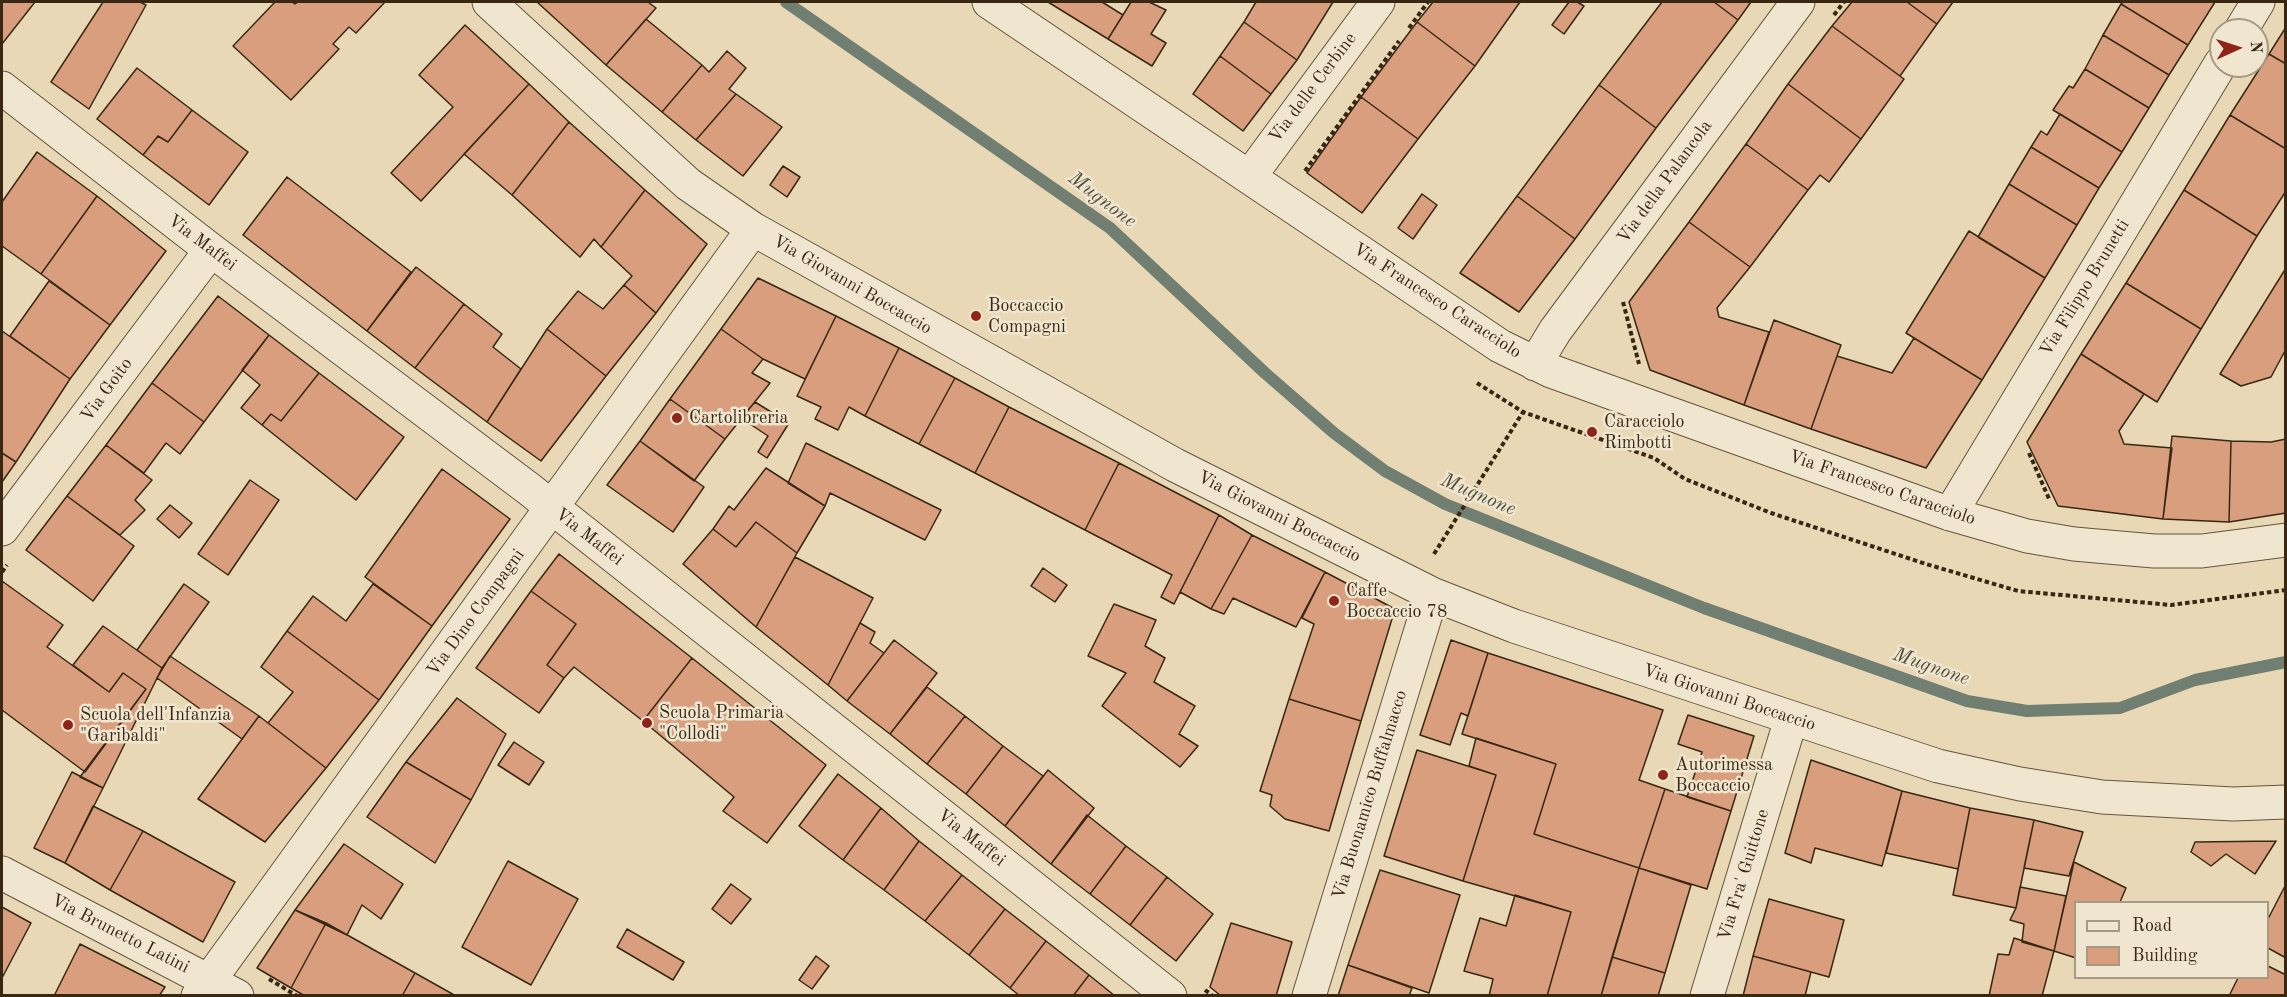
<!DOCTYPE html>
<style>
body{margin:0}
#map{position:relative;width:2287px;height:997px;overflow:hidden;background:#e8d8b6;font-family:"Old Standard TT",serif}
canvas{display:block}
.frame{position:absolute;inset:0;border:3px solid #382813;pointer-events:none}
.legend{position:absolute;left:2074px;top:901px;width:195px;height:78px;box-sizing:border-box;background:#f0e6d0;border:2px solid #a69a84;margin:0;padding:8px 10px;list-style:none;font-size:18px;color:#382813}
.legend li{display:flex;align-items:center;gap:12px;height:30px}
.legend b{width:30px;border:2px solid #a69a84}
.north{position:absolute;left:2209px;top:18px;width:60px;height:60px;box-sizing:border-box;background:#f0e6d0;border:2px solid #a69a84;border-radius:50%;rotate:87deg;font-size:16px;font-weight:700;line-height:24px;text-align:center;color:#382813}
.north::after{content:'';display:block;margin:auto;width:21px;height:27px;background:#8f2418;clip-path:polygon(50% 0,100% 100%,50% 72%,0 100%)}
</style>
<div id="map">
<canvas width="2287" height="997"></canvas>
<div class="frame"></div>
<ul class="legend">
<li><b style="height:8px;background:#f0e6d0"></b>Road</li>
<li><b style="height:16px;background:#d89e7d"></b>Building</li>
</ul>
<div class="north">N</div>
</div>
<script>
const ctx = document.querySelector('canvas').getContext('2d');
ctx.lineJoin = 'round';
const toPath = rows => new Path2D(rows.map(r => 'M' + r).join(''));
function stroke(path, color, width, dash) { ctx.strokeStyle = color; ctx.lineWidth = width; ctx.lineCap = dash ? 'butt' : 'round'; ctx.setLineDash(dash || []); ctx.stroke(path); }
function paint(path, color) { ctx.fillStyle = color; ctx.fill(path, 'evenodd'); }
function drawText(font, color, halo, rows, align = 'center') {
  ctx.font = font + ' "Old Standard TT",serif'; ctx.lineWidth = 5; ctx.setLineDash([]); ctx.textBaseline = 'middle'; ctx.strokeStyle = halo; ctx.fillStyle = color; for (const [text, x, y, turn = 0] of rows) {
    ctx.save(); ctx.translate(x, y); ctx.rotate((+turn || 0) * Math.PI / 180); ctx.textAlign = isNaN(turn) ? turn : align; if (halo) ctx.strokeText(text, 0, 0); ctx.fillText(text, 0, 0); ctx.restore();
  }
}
stroke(toPath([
 [786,2,1110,228,1265,373,1334,433,1385,471,1445,504,1704,608,1967,701,2027,711,2120,708,2195,680,2286,662]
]), '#717f72', 12);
const building = toPath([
 [2,2,35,2,2,44,2,2],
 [103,2,140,2,146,5,89,109,51,82,103,2],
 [275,2,292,2,295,4,298,2,385,2,356,33,349,27,333,44,339,49,291,100,233,46,275,2],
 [537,2,648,2,656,8,606,65,537,2],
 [1048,2,1102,2,1123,15,1108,39,1048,2],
 [1131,2,1149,2,1166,10,1151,34,1166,43,1152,66,1108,39,1131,2],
 [1256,2,1333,2,1297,60,1244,22,1256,2],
 [1433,2,1520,2,1475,66,1417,22,1433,2],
 [1569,2,1577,2,1584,6,1564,34,1552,25,1569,2],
 [1662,2,1714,2,1738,20,1656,128,1599,85,1662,2],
 [1714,2,1751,2,1738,20,1714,2],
 [1852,2,1907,2,1937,24,1900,76,1832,26,1852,2],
 [1907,2,1953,2,1937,24,1907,2],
 [2123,2,2215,2,2188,45,2121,4,2123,2],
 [2121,4,2188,45,2169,75,2103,35,2121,4],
 [646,19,702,65,662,112,606,65,646,19],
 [1244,22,1297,60,1271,94,1220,56,1244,22],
 [1417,22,1475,66,1418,139,1361,97,1417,22],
 [465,25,529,84,421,201,391,173,453,107,419,75,465,25],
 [1832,26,1904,79,1861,139,1788,84,1832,26],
 [2286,27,2286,64,2269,54,2286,27],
 [2103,35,2169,75,2149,108,2085,69,2103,35],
 [727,51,746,68,729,89,736,94,696,140,662,112,702,65,709,72,727,51],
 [2269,54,2286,64,2286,149,2230,115,2269,54],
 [1220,56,1271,94,1243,131,1193,94,1220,56],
 [137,68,192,110,168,142,158,136,143,155,97,119,137,68],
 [2085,69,2149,108,2122,152,2053,110,2069,86,2073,88,2085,69],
 [529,84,569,122,512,195,464,154,529,84],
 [1788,84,1861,139,1829,182,1820,175,1808,190,1746,144,1788,84],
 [1599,85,1656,128,1575,239,1517,196,1599,85],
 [736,94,782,127,743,176,696,140,736,94],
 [1361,97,1418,139,1362,213,1307,173,1361,97],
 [192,110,248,152,209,205,143,155,158,136,168,142,192,110],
 [2060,114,2122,152,2099,188,2031,147,2041,131,2047,135,2060,114],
 [2230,115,2286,149,2286,191,2257,236,2184,190,2230,115],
 [569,122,645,190,601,247,594,239,580,257,512,195,569,122],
 [1746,144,1808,190,1750,267,1689,222,1746,144],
 [2031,147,2099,188,2077,225,2009,184,2031,147],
 [37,152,97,196,41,274,2,246,2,202,37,152],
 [783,166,800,177,787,197,770,185,783,166],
 [287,177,411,272,367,331,243,235,287,177],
 [2009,184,2077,225,2045,278,1978,237,2009,184],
 [645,190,707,244,656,313,624,285,632,276,601,247,645,190],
 [2184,190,2257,236,2201,329,2126,283,2184,190],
 [1422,194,1437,205,1413,239,1398,228,1422,194],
 [97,196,166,251,110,325,41,274,97,196],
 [1517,196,1575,239,1519,312,1460,273,1517,196],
 [1689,222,1750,267,1717,308,1719,317,1769,332,1744,405,1650,370,1629,302,1689,222],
 [1969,231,2045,278,1982,380,1906,333,1969,231],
 [416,267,464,304,415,368,367,331,416,267],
 [2286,268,2286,349,2271,377,2241,386,2220,374,2286,268],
 [758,278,836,316,805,379,763,359,721,329,758,278],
 [49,281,110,325,70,379,10,336,49,281],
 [2126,283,2201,329,2157,402,2081,354,2126,283],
 [624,285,656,313,606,376,547,329,578,291,603,309,624,285],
 [218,296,269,335,204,422,152,383,218,296],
 [464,304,502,334,493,347,521,369,487,422,415,368,464,304],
 [836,316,899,348,865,416,849,407,838,430,815,419,821,407,797,396,836,316],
 [1774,320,1841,345,1811,429,1744,405,1774,320],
 [547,329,606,376,541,461,487,422,547,329],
 [721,329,763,359,752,373,770,383,725,439,670,399,721,329],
 [2,331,70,379,16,462,2,453,2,331],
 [269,335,319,373,281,421,271,414,262,425,241,408,260,385,242,370,269,335],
 [1914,338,1982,380,1926,468,1811,429,1837,356,1892,373,1914,338],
 [899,348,955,378,919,444,865,416,899,348],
 [2081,354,2144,394,2119,431,2124,444,2172,448,2163,519,2058,506,2027,442,2081,354],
 [319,373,404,437,356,500,262,425,271,414,281,421,319,373],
 [955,378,1009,407,975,473,919,444,955,378],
 [152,383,204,422,180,454,166,443,144,473,106,445,152,383],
 [670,399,725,439,694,481,640,441,670,399],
 [755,402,789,423,767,458,758,452,768,436,741,418,755,402],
 [1009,407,1119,463,1085,530,975,473,1009,407],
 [2172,436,2231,441,2229,522,2163,519,2172,436],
 [2286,439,2286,513,2229,522,2231,441,2271,442,2286,439],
 [640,441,704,487,673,532,607,485,640,441],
 [806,443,941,510,925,540,830,493,825,506,788,483,806,443],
 [106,445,152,480,135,500,145,510,120,535,67,496,106,445],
 [2,453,16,462,2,482,2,453],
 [1119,463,1219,515,1174,604,1161,597,1172,575,1085,530,1119,463],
 [766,468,825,506,797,553,756,522,736,547,713,529,729,506,734,510,766,468],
 [442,469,510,519,432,626,365,577,442,469],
 [250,480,279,500,228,575,198,554,250,480],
 [67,496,134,546,93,601,26,550,67,496],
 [170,505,192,523,179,538,157,519,170,505],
 [1219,515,1252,535,1211,609,1180,592,1219,515],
 [756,522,797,553,756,627,683,564,713,529,736,547,756,522],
 [1252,535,1325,572,1296,627,1233,598,1224,614,1211,609,1252,535],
 [559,554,692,658,643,721,574,667,564,678,547,665,576,624,531,591,559,554],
 [795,557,873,598,828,685,756,627,795,557],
 [1043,568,1067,585,1055,602,1031,586,1043,568],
 [1325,572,1395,609,1361,721,1289,699,1314,624,1302,618,1325,572],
 [2,581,63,625,47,647,109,692,123,673,146,689,85,772,2,710,2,581],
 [184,584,209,602,162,668,137,650,184,584],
 [373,584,432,626,379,700,287,631,313,596,346,621,373,584],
 [531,591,576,624,547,665,564,678,539,713,476,668,531,591],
 [1114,604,1156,620,1145,646,1165,658,1154,682,1195,706,1179,734,1198,746,1180,767,1102,706,1126,673,1088,656,1114,604],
 [860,623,875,632,870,643,884,653,847,701,828,685,860,623],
 [103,626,162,668,103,788,80,777,146,689,123,673,109,692,73,665,103,626],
 [287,631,379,700,326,768,268,723,293,692,261,667,287,631],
 [894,640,937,673,890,734,847,701,894,640],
 [1451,640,1488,653,1468,716,1461,713,1450,745,1420,735,1451,640],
 [1488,653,1663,710,1639,780,1665,789,1639,868,1534,834,1556,764,1462,734,1488,653],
 [170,656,259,716,242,739,157,678,170,656],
 [692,658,826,765,767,843,723,811,734,797,643,721,692,658],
 [927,687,965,716,927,764,890,734,927,687],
 [457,698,506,734,471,800,406,762,457,698],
 [1289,699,1361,721,1329,831,1285,819,1270,806,1272,795,1260,791,1289,699],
 [1688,715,1754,736,1731,811,1687,797,1702,752,1678,744,1688,715],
 [259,716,326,768,265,842,198,799,259,716],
 [965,716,1003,746,966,794,927,764,965,716],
 [1476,738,1556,764,1534,834,1639,868,1601,996,1547,996,1571,912,1463,881,1496,775,1469,766,1476,738],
 [514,742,544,762,529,785,498,765,514,742],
 [1003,746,1043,776,1005,826,966,794,1003,746],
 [1417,750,1496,775,1463,881,1384,856,1417,750],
 [1811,760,1902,791,1882,866,1815,848,1811,863,1785,853,1811,760],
 [406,762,471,800,435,863,367,817,406,762],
 [1048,770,1094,808,1051,864,1005,826,1048,770],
 [72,772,103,788,65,863,34,848,72,772],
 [838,774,881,808,843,860,799,826,838,774],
 [1665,789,1731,811,1707,889,1639,868,1665,789],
 [1902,791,1970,808,1958,869,1886,853,1902,791],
 [93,806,143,831,110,890,65,863,93,806],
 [881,808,919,841,884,890,843,860,881,808],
 [1970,808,2034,820,2016,908,1953,895,1970,808],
 [1087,815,1126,846,1090,894,1051,864,1087,815],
 [2034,820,2083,832,2069,876,2024,868,2034,820],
 [143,831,235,882,203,942,110,890,143,831],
 [919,841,962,875,925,921,884,890,919,841],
 [2276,841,2255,874,2226,854,2211,866,2191,852,2195,842,2276,841],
 [344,844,403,884,381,919,362,905,347,935,295,910,344,844],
 [1126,846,1167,877,1130,925,1090,894,1126,846],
 [508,861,578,899,531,985,462,947,508,861],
 [2074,862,2126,888,2120,902,2076,902,2076,958,2054,951,2074,862],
 [1639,868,1691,885,1665,973,1612,957,1639,868],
 [1380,870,1460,895,1429,993,1348,965,1380,870],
 [962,875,1005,909,969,955,925,921,962,875],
 [1167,877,1213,914,1176,961,1130,925,1167,877],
 [731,884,751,899,731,924,712,909,731,884],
 [2286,884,2286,958,2268,948,2268,919,2286,884],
 [2020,887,2066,896,2054,951,2022,942,2024,924,2010,920,2016,908,2020,887],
 [1515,895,1571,912,1547,996,1489,996,1493,979,1464,971,1480,918,1506,926,1515,895],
 [1769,899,1844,920,1829,977,1753,956,1769,899],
 [2,907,31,923,2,978,2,907],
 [1005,909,1046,941,1010,988,969,955,1005,909],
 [295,910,326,923,291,988,257,968,295,910],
 [326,923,415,973,402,996,305,996,291,988,326,923],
 [1231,923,1292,942,1276,996,1221,996,1210,987,1231,923],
 [627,929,684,962,673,980,617,947,627,929],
 [2014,938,2054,951,2042,996,1989,996,1998,954,2009,955,2014,938],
 [1046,941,1089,975,1073,996,1020,996,1010,988,1046,941],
 [80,944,165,987,159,996,54,996,80,944],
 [816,956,829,966,812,989,799,980,816,956],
 [1753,956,1811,972,1805,996,1743,996,1753,956],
 [1612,957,1665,973,1658,996,1601,996,1612,957],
 [1348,965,1412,988,1409,996,1338,996,1348,965],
 [2268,966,2286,975,2286,996,2229,996,2238,978,2268,978,2268,966],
 [415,973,456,996,402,996,415,973],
 [1089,975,1115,996,1073,996,1089,975]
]);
paint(building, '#d89e7d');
stroke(building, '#382813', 1.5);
const minor = toPath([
 [489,2,688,184,753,229,1175,465,1432,594,1514,626,1938,766,2020,784,2102,797,2233,804,2286,802],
 [989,2,1500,346,1551,371,1950,514,2027,536,2074,544,2154,551,2202,551,2286,540],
 [2241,30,2258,2],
 [2,88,211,250,529,489,1170,996],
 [1250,176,1378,2],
 [1535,364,1555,331,1798,2],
 [1950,514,2221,63],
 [2,529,211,250],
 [2,873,237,996],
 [198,996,753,229],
 [1309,996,1432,594],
 [1707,996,1791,719]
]);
stroke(minor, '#64543c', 35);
stroke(toPath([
 [1834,15,1844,2],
 [1409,28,1428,2],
 [1305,171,1399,41],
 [1623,302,1639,364],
 [1477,383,1523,412,1654,458,1685,479,1771,513,1926,564,2018,591,2171,605,2286,590],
 [2029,453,2050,501],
 [1434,554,1523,412],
 [2,572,7,565],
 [269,979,297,996],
 [1205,990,1213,996]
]), '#382813', 4, [4.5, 3]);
stroke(minor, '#f0e6d0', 33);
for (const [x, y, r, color] of [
 [976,316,6,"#8f2418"],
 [677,418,6,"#8f2418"],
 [1592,432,6,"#8f2418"],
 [1334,601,6,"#8f2418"],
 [647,723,6,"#8f2418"],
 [68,725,6,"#8f2418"],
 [1663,775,6,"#8f2418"]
]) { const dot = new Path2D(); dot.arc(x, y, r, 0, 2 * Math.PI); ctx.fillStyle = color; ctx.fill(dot); stroke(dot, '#f0e6d0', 2); }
drawText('18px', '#382813', '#f0e6d0', [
 ["Via delle Cerbine",1313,88,-53],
 ["Via della Palancola",1665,182,-54],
 ["Via Maffei",202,243,37],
 ["Via Giovanni Boccaccio",852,285,30],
 ["Via Filippo Brunetti",2085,288,-59],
 ["Via Francesco Caracciolo",1437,301,33],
 ["Via Goito",107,390,-54],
 ["Via Francesco Caracciolo",1882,488,19],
 ["Via Giovanni Boccaccio",1279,517,27],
 ["Via Maffei",589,537,38],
 ["Via Dino Compagni",476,613,-54],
 ["Via Giovanni Boccaccio",1729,698,18],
 ["Via Buonamico Buffalmacco",1370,795,-73],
 ["Via Maffei",971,838,38],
 ["Via Fra' Guittone",1744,875,-73],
 ["Via Brunetto Latini",120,934,27]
]);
drawText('18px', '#382813', '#f0e6d0', [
 ["Boccaccio",988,306],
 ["Compagni",988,327],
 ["Cartolibreria",689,418],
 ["Caracciolo",1604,422],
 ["Rimbotti",1604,443],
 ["Caffe",1346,591],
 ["Boccaccio 78",1346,612],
 ["Scuola Primaria",659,713],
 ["\"Collodi\"",659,734],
 ["Scuola dell'Infanzia",80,715],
 ["\"Garibaldi\"",80,736],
 ["Autorimessa",1675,765],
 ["Boccaccio",1675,786]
], 'left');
drawText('italic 20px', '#504c3a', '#f0e6d0', [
 ["Mugnone",1102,200,37],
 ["Mugnone",1478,495,23],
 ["Mugnone",1931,667,19]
]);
</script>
